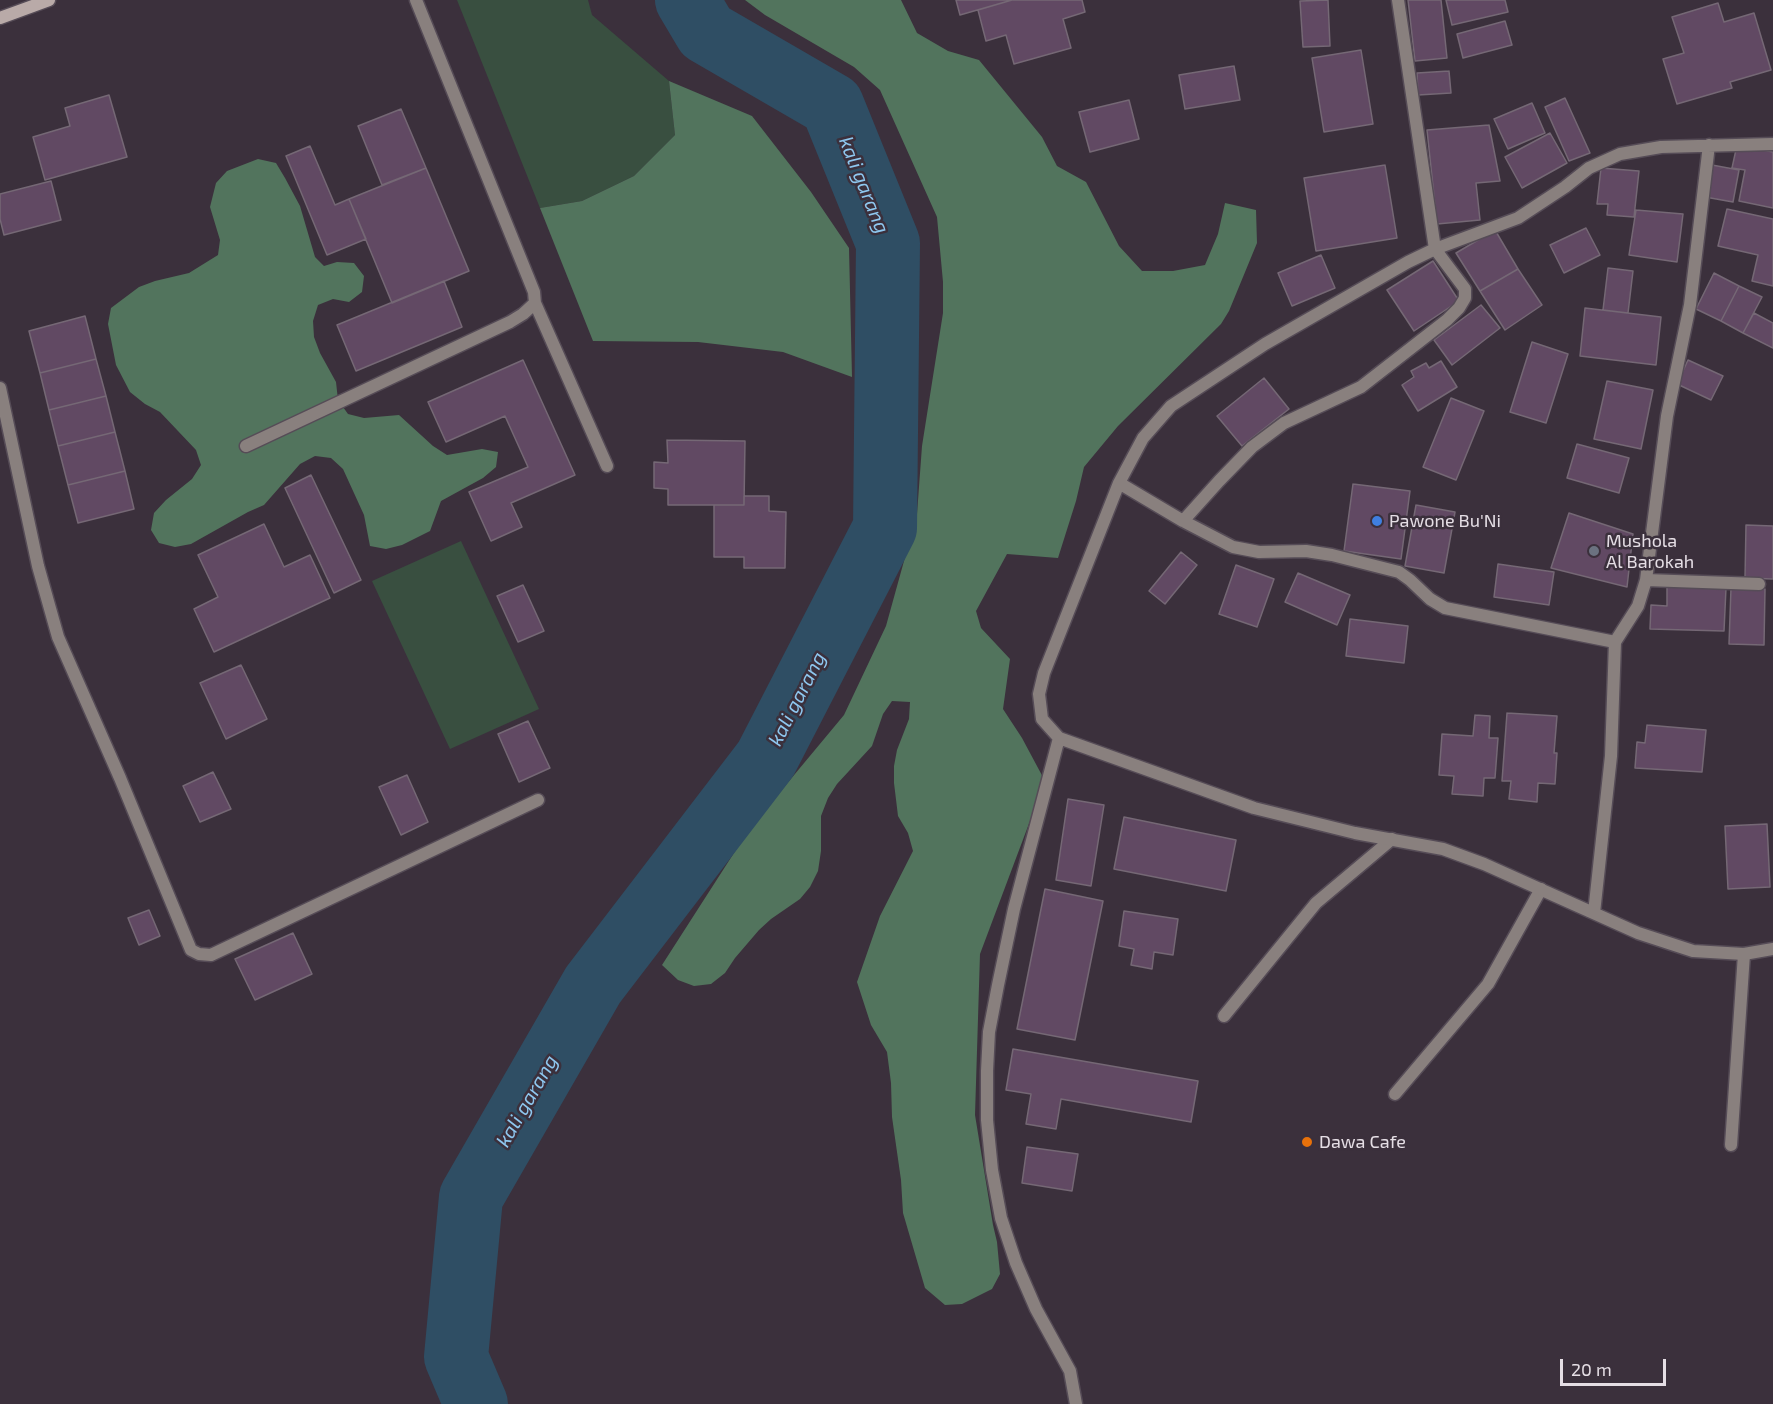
<!DOCTYPE html>
<style>
body{margin:0}
#map{position:relative;width:1773px;height:1404px;overflow:hidden;background:#3b303c;font-family:"Exo 2",sans-serif}
canvas{display:block}
.scale{position:absolute;left:1560px;top:1359px;width:106px;height:27px;box-sizing:border-box;border:3px solid #e5dee5;border-top:0;padding-left:8px;font-size:18px;line-height:21px;white-space:nowrap;color:#e5dee5;-webkit-text-stroke:4px #3b303c;paint-order:stroke}
</style>
<div id="map">
<canvas width="1773" height="1404"></canvas>
<div class="scale">20 m</div>
</div>
<script>
const ctx = document.querySelector('canvas').getContext('2d');
ctx.lineJoin = 'round';
function paint(path, color) { ctx.fillStyle = color; ctx.fill(path, 'evenodd'); }
const toPath = rows => new Path2D(rows.map(r => 'M' + r).join(''));
function stroke(path, color, width, dash) { ctx.strokeStyle = color; ctx.lineWidth = width; ctx.lineCap = dash ? 'butt' : 'round'; ctx.setLineDash(dash || []); ctx.stroke(path); }
function drawText(font, color, halo, rows, align = 'center') {
  ctx.font = font + ' "Exo 2",sans-serif'; ctx.lineWidth = 5; ctx.setLineDash([]); ctx.textBaseline = 'middle'; ctx.strokeStyle = halo; ctx.fillStyle = color; for (const [text, x, y, turn = 0] of rows) {
    ctx.save(); ctx.translate(x, y); ctx.rotate((+turn || 0) * Math.PI / 180); ctx.textAlign = isNaN(turn) ? turn : align; if (halo) ctx.strokeText(text, 0, 0); ctx.fillText(text, 0, 0); ctx.restore();
  }
}
paint(toPath([
 [457,0,588,0,592,15,669,81,675,135,634,176,582,201,540,208],
 [461,541,539,709,450,749,372,581]
]), '#394f40');
paint(toPath([
 [745,0,901,0,917,33,948,51,979,60,1042,137,1057,166,1086,182,1119,246,1142,271,1173,271,1205,265,1218,234,1225,203,1256,210,1257,243,1229,311,1221,324,1118,426,1084,467,1076,501,1058,558,1007,554,976,611,981,628,1010,659,1003,709,1022,738,1045,781,980,954,975,1115,993,1225,997,1242,1000,1274,992,1289,962,1304,945,1305,925,1288,903,1213,901,1180,892,1117,891,1083,887,1052,871,1025,857,982,880,916,913,851,908,833,898,816,894,783,894,766,897,750,909,719,910,702,892,701,883,714,872,746,837,784,828,798,821,816,821,851,818,871,810,887,800,899,771,919,759,930,735,958,725,973,711,984,694,986,678,980,662,965,750,828,844,715,886,626,917,514,922,446,943,313,943,282,937,217,880,90,854,67,765,15],
 [669,81,752,116,811,192,849,248,852,377,783,352,698,342,593,341,540,208,582,201,634,176,675,135],
 [258,159,276,163,285,178,300,206,315,257,324,266,337,262,354,263,364,276,362,292,349,302,333,299,318,305,313,321,314,337,320,353,336,382,338,400,348,414,364,418,399,415,433,446,447,455,482,449,498,452,496,467,483,478,441,501,430,531,402,545,386,549,370,546,364,515,343,469,331,458,315,456,300,464,264,505,248,512,191,544,175,547,159,543,151,530,154,513,166,500,192,479,201,465,196,450,160,412,145,404,130,392,116,365,108,324,111,308,139,287,155,281,189,273,218,255,220,240,210,207,216,183,227,171]
]), '#52745d');
stroke(toPath([
 [455,1404,456,1357]
]), '#2f4e64', 10);
stroke(toPath([
 [476,1404,456,1357,471,1197,593,985,766,759,885,528,888,243,832,105,706,32,687,0]
]), '#2f4e64', 64);
const building = toPath([
 [956,0,1012,0,960,15,956,0],
 [1012,0,1082,0,1085,12,1063,19,1071,48,1014,64,1006,35,986,41,978,10,1012,0],
 [1328,0,1330,46,1303,47,1300,1,1328,0],
 [1408,0,1441,0,1447,58,1415,61,1408,0],
 [1446,0,1505,0,1508,12,1452,25,1446,0],
 [1718,3,1724,22,1754,13,1771,70,1730,82,1732,88,1677,104,1663,59,1684,53,1672,17,1718,3],
 [1505,21,1512,45,1463,58,1457,34,1505,21],
 [1361,50,1373,124,1324,132,1312,58,1361,50],
 [1234,66,1240,100,1185,109,1179,75,1234,66],
 [1449,71,1451,93,1418,95,1417,73,1449,71],
 [109,95,127,157,45,180,33,137,70,126,65,108,109,95],
 [1565,98,1590,153,1569,161,1545,107,1565,98],
 [1129,100,1139,139,1090,152,1079,112,1129,100],
 [1532,103,1545,133,1508,149,1494,119,1532,103],
 [401,109,426,168,382,185,358,126,401,109],
 [1489,125,1500,181,1476,183,1480,220,1437,224,1427,130,1489,125],
 [1550,133,1567,163,1522,188,1505,157,1550,133],
 [1737,145,1773,152,1773,208,1739,201,1745,170,1732,168,1737,145],
 [310,146,335,205,349,199,366,239,327,255,286,156,310,146],
 [1385,165,1397,238,1316,251,1304,178,1385,165],
 [1712,165,1739,170,1733,202,1705,197,1712,165],
 [426,168,469,271,392,303,349,199,426,168],
 [1601,168,1639,171,1634,217,1607,215,1608,204,1597,204,1601,168],
 [51,181,61,220,4,235,0,219,0,194,51,181],
 [1727,209,1773,219,1773,286,1752,281,1758,255,1718,246,1727,209],
 [1636,210,1683,214,1677,262,1629,255,1636,210],
 [1586,228,1600,255,1564,273,1550,245,1586,228],
 [1495,230,1518,269,1480,291,1456,253,1495,230],
 [1321,255,1335,288,1292,306,1278,273,1321,255],
 [1433,261,1459,301,1414,331,1387,290,1433,261],
 [1608,268,1633,271,1628,313,1603,310,1608,268],
 [1518,269,1542,305,1505,330,1480,291,1518,269],
 [1714,273,1739,286,1721,321,1696,309,1714,273],
 [444,281,462,327,356,371,337,325,444,281],
 [1739,286,1762,297,1743,333,1721,321,1739,286],
 [1481,305,1500,328,1452,365,1434,340,1481,305],
 [1585,308,1661,317,1656,365,1580,356,1585,308],
 [1754,313,1773,323,1773,348,1743,333,1754,313],
 [85,316,96,359,40,373,29,331,85,316],
 [1532,342,1568,354,1546,423,1510,412,1532,342],
 [96,359,106,396,49,410,40,373,96,359],
 [523,360,575,475,511,503,522,527,491,541,469,492,528,467,505,416,446,442,428,402,523,360],
 [1688,360,1723,376,1711,400,1677,384,1688,360],
 [1441,361,1457,387,1418,411,1402,385,1414,377,1411,371,1426,363,1429,368,1441,361],
 [1264,378,1289,409,1242,446,1217,416,1264,378],
 [1607,381,1653,390,1641,449,1594,439,1607,381],
 [106,396,115,432,58,446,49,410,106,396],
 [1451,398,1484,411,1456,480,1423,467,1451,398],
 [115,432,125,471,68,485,58,446,115,432],
 [667,440,745,441,744,505,668,505,668,489,654,488,654,462,668,463,667,440],
 [1577,444,1629,458,1619,493,1567,478,1577,444],
 [125,471,134,509,78,523,68,485,125,471],
 [311,475,361,580,334,593,285,488,311,475],
 [1353,484,1410,491,1401,559,1344,551,1353,484],
 [744,496,769,496,769,511,786,512,785,568,744,568,744,557,714,557,714,505,744,505,744,496],
 [1416,505,1455,512,1444,573,1405,566,1416,505],
 [1569,513,1633,534,1627,587,1551,568,1569,513],
 [264,524,284,567,310,555,330,598,214,652,194,609,218,597,198,555,264,524],
 [1746,525,1773,526,1773,579,1745,578,1746,525],
 [1181,552,1197,565,1165,604,1149,591,1181,552],
 [1498,564,1554,572,1549,605,1494,597,1498,564],
 [1236,565,1274,579,1257,627,1219,614,1236,565],
 [1298,573,1350,595,1337,625,1285,602,1298,573],
 [523,585,544,631,518,642,497,596,523,585],
 [1667,587,1726,588,1724,631,1650,629,1651,605,1667,606,1667,587],
 [1731,588,1765,589,1764,645,1729,644,1731,588],
 [1350,619,1408,626,1404,663,1346,656,1350,619],
 [241,665,267,719,226,739,200,683,241,665],
 [1507,713,1557,716,1554,753,1557,753,1555,784,1538,783,1537,802,1509,799,1511,781,1502,781,1507,713],
 [1475,715,1490,716,1489,738,1498,738,1495,778,1484,778,1483,796,1452,794,1454,776,1439,775,1442,734,1473,736,1475,715],
 [528,721,550,768,519,782,498,734,528,721],
 [1647,725,1706,730,1702,772,1635,768,1637,742,1645,743,1647,725],
 [213,772,231,809,200,822,183,786,213,772],
 [407,775,428,822,401,835,379,787,407,775],
 [1068,799,1104,805,1091,886,1056,880,1068,799],
 [1124,817,1236,840,1226,891,1114,869,1124,817],
 [1767,824,1770,887,1728,889,1725,826,1767,824],
 [1045,889,1103,901,1075,1040,1017,1029,1045,889],
 [149,910,160,936,139,945,128,918,149,910],
 [1124,911,1178,919,1173,955,1154,952,1152,969,1131,965,1134,949,1119,946,1124,911],
 [293,933,312,974,255,1000,235,959,293,933],
 [1013,1049,1198,1081,1191,1122,1061,1099,1056,1129,1026,1124,1031,1094,1006,1090,1013,1049],
 [1027,1147,1078,1154,1072,1191,1022,1183,1027,1147]
]);
paint(building, '#614963');
stroke(building, '#756875', 1.5);
const lane = toPath([
 [1224,1016,1316,903,1392,839],
 [1395,1094,1488,984,1541,889],
 [1731,1145,1744,954]
]);
const street = toPath([
 [416,0,534,292,535,303,607,466],
 [1773,144,1661,147,1620,154,1589,168,1565,187,1518,218,1435,249,1408,262,1265,344,1171,406,1143,438,1119,483,1044,673,1039,694,1042,719,1059,738,1254,808,1355,833,1443,849,1484,864,1638,933,1693,951,1744,954,1773,949],
 [0,388,38,566,58,637,120,778,191,950,199,954,211,955,538,800],
 [246,446,510,322,523,314,535,303],
 [1119,483,1183,521,1233,547,1259,552,1306,551,1332,555,1399,572,1410,580,1430,599,1445,608,1615,642],
 [1183,521,1219,481,1252,447,1284,423,1361,387,1447,320,1459,308,1465,298,1465,289,1435,249,1398,0],
 [1646,580,1759,584],
 [1059,738,1014,909,998,985,989,1032,987,1071,987,1120,992,1170,1001,1218,1016,1263,1036,1309,1070,1371,1076,1404],
 [1594,913,1611,756,1615,642,1638,606,1646,580,1667,416,1690,305,1709,145]
]);
const secondary = toPath([
 [0,18,49,0]
]);
stroke(lane, '#564c57', 15);
stroke(street, '#564c57', 15);
stroke(secondary, '#564c57', 15);
stroke(lane, '#89807e', 12);
stroke(street, '#89807e', 12);
stroke(secondary, '#b9aaa8', 12);
for (const [x, y, r, color] of [
 [1377,521,6,"#3f7fe0"],
 [1594,551,6,"#6b7280"],
 [1307,1142,6,"#e8710a"]
]) { const dot = new Path2D(); dot.arc(x, y, r, 0, 2 * Math.PI); ctx.fillStyle = color; ctx.fill(dot); stroke(dot, '#3b303c', 2); }
drawText('18px', '#e5dee5', '#3b303c', [
 ["Pawone Bu'Ni",1389,521],
 ["Mushola",1606,541],
 ["Al Barokah",1606,562],
 ["Dawa Cafe",1319,1142]
], 'left');
drawText('italic 20px', '#8ec7ef', '#3b303c', [
 ["kali garang",864,185,68],
 ["kali garang",797,699,-63],
 ["kali garang",527,1101,-60]
]);
</script>
